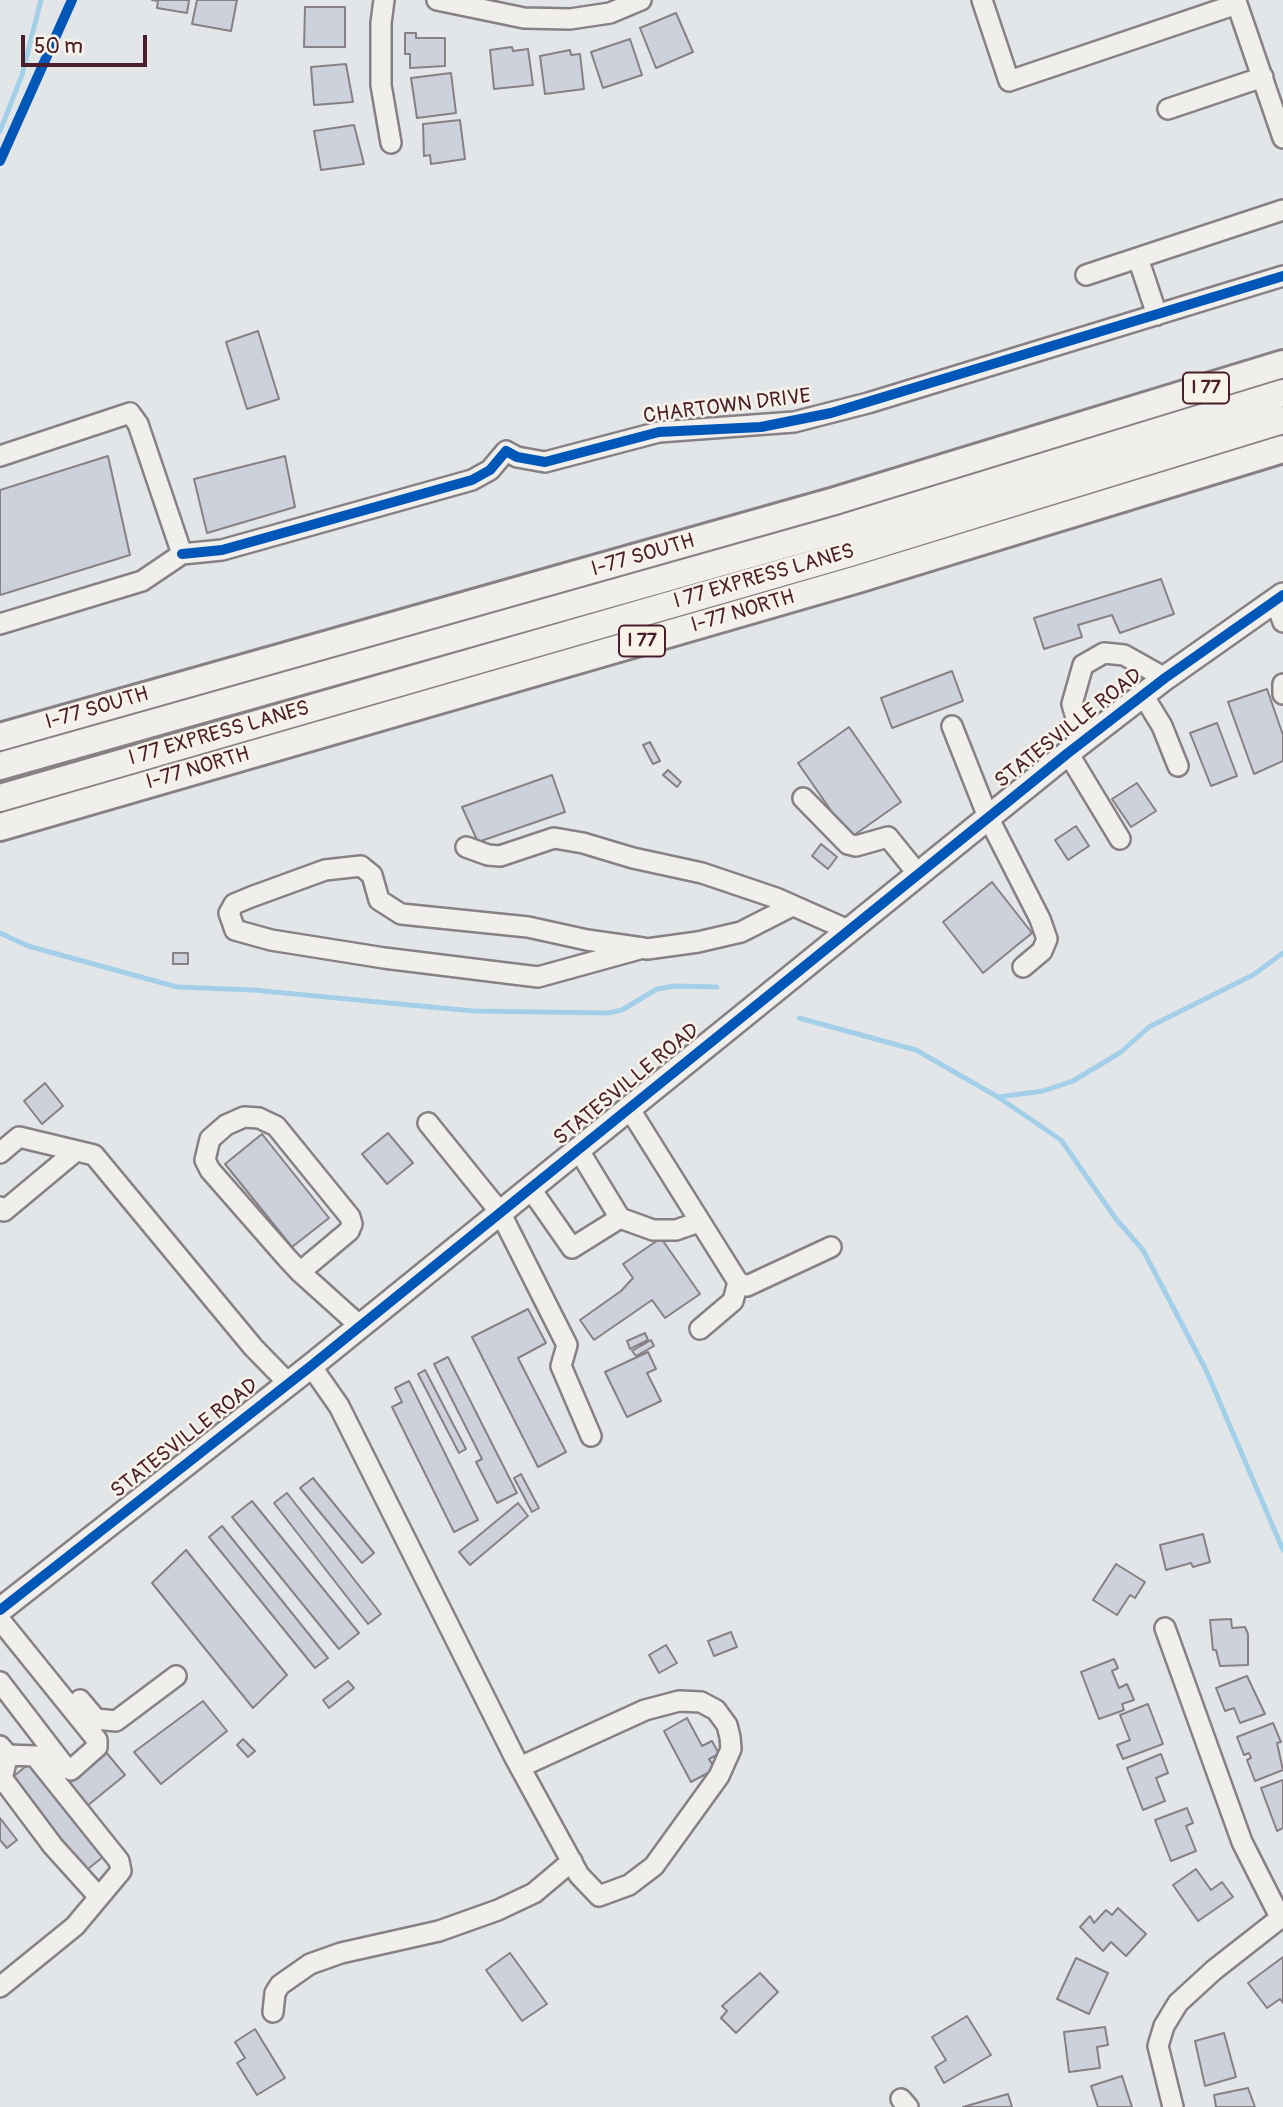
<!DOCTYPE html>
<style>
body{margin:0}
#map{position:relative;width:1283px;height:2107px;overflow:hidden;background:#e3e6e9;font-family:Pangolin,sans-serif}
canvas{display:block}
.scale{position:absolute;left:21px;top:35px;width:126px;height:32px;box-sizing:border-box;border:4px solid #4a1f2b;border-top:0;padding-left:9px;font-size:21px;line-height:24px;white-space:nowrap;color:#4a1f2b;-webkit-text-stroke:5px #f7f3e8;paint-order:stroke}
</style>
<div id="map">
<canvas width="1283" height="2107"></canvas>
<div class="scale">50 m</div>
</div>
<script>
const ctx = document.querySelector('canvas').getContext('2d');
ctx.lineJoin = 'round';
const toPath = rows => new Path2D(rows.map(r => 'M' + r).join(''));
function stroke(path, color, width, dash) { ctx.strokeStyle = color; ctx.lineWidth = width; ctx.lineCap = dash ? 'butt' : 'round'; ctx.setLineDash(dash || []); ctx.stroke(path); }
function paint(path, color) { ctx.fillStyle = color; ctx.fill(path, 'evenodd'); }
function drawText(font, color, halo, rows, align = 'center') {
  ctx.font = font + ' Pangolin,sans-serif'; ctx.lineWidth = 5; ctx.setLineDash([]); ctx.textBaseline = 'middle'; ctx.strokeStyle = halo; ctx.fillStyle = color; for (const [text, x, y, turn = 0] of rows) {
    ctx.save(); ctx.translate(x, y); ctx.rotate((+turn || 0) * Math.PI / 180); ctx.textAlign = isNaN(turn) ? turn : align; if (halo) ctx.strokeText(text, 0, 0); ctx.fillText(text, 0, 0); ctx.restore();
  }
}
stroke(toPath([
 [0,131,22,75,41,0],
 [0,933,28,946,177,987,253,990,473,1011,609,1013,622,1010,657,989,675,986,717,987],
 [799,1018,916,1050,998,1097,1061,1140,1116,1219,1143,1250,1206,1370,1283,1550],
 [998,1097,1043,1091,1073,1081,1121,1052,1149,1027,1253,975,1283,953]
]), '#a4cfe9', 5);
const building = toPath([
 [152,0,189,0,187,13,157,8,158,1,152,0],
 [197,0,237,0,231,31,192,24,197,0],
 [305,7,345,7,345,47,304,47,305,7],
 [676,13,693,52,656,68,640,28,676,13],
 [405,33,416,33,416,38,445,38,445,66,410,68,410,54,405,54,405,33],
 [630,39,642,75,603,88,591,52,630,39],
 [512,47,513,51,528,49,533,85,494,89,490,50,512,47],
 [570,50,571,55,580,54,584,89,545,94,540,56,570,50],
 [346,64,353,102,314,105,311,67,346,64],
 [451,73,456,113,417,118,411,78,451,73],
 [460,120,465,159,431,164,430,155,424,156,423,124,460,120],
 [354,125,364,164,321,170,314,131,354,125],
 [258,331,279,399,247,409,226,342,258,331],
 [108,456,130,555,0,595,0,490,108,456],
 [285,456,295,507,207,533,194,479,285,456],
 [1161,579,1174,614,1120,633,1112,615,1078,625,1082,637,1044,649,1034,618,1161,579],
 [952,671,963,701,892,728,881,698,952,671],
 [1267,689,1283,735,1283,761,1254,774,1228,702,1267,689],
 [1217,723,1237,776,1211,786,1190,733,1217,723],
 [849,727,901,802,850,838,798,763,849,727],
 [650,742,660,761,653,764,643,745,650,742],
 [668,770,681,782,677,787,663,775,668,770],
 [552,775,565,812,478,842,462,807,552,775],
 [1137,783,1156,811,1131,827,1112,799,1137,783],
 [1076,826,1089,846,1068,860,1055,840,1076,826],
 [821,844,837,857,828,869,812,856,821,844],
 [992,882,1032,933,983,973,943,922,992,882],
 [173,953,188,953,188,964,173,964,173,953],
 [45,1083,63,1106,42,1124,24,1101,45,1083],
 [388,1133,413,1163,387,1184,362,1154,388,1133],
 [262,1134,329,1218,292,1247,225,1164,262,1134],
 [661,1238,700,1294,665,1318,652,1300,594,1340,580,1320,621,1291,633,1278,623,1264,661,1238],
 [528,1309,546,1343,518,1358,566,1452,538,1467,472,1337,528,1309],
 [645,1333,648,1340,630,1349,627,1341,645,1333],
 [651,1340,654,1346,636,1356,632,1351,651,1340],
 [648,1352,656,1369,647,1373,661,1401,627,1417,605,1372,648,1352],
 [448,1357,517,1493,497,1503,476,1462,482,1459,434,1364,448,1357],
 [425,1370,466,1449,459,1453,418,1374,425,1370],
 [409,1381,478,1520,454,1532,392,1407,402,1402,395,1388,409,1381],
 [521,1474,539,1508,532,1512,514,1478,521,1474],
 [313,1478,374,1553,362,1563,300,1488,313,1478],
 [287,1493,381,1614,368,1624,274,1503,287,1493],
 [252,1501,359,1633,339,1649,232,1517,252,1501],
 [518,1503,528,1516,470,1565,459,1552,518,1503],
 [222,1526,328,1658,315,1668,209,1537,222,1526],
 [1203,1534,1210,1562,1193,1567,1191,1563,1166,1570,1160,1545,1203,1534],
 [186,1550,287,1675,253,1708,152,1583,186,1550],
 [1116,1564,1145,1582,1135,1598,1130,1595,1117,1615,1093,1600,1116,1564],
 [1231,1619,1232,1628,1245,1627,1248,1634,1248,1665,1220,1666,1216,1650,1213,1650,1210,1620,1231,1619],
 [731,1632,737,1647,714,1656,708,1641,731,1632],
 [666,1645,677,1663,659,1673,649,1655,666,1645],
 [1114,1659,1118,1668,1112,1671,1119,1688,1127,1684,1134,1700,1122,1704,1124,1710,1099,1719,1081,1672,1114,1659],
 [1247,1676,1265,1714,1240,1723,1234,1708,1225,1711,1216,1688,1247,1676],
 [348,1681,354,1688,329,1708,323,1700,348,1681],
 [203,1701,227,1731,161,1784,134,1752,203,1701],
 [1148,1704,1163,1744,1123,1759,1117,1745,1130,1740,1120,1715,1148,1704],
 [687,1718,702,1746,712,1741,719,1754,709,1759,715,1769,691,1782,664,1731,687,1718],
 [1273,1723,1281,1742,1277,1743,1283,1770,1255,1781,1247,1760,1251,1758,1249,1753,1244,1755,1237,1737,1273,1723],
 [243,1739,255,1751,248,1757,237,1745,243,1739],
 [105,1751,125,1775,87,1806,65,1783,105,1751],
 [1161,1754,1168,1773,1156,1778,1165,1801,1143,1810,1127,1768,1161,1754],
 [29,1764,103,1857,84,1872,10,1779,29,1764],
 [1283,1780,1283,1828,1277,1831,1261,1788,1283,1780],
 [1187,1808,1193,1823,1186,1826,1196,1851,1171,1861,1155,1820,1187,1808],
 [0,1818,17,1840,7,1848,0,1840,0,1818],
 [1196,1869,1211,1890,1222,1882,1233,1897,1198,1921,1173,1885,1196,1869],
 [1118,1908,1146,1934,1126,1956,1111,1942,1103,1951,1080,1927,1090,1916,1094,1923,1106,1910,1112,1915,1118,1908],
 [510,1953,547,2004,522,2021,486,1970,510,1953],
 [1283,1957,1283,2003,1280,1999,1267,2008,1248,1983,1283,1957],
 [1076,1958,1108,1973,1089,2014,1057,1999,1076,1958],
 [760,1973,778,1992,736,2033,721,2018,727,2011,722,2006,760,1973],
 [967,2016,991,2055,944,2083,935,2067,946,2060,932,2037,967,2016],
 [1105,2027,1108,2045,1097,2047,1100,2068,1069,2072,1064,2032,1105,2027],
 [255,2029,285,2078,257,2095,237,2063,245,2058,235,2042,255,2029],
 [1224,2033,1236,2077,1205,2086,1195,2041,1224,2033],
 [1122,2076,1132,2107,1098,2107,1091,2086,1122,2076],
 [1248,2088,1255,2107,1216,2107,1214,2095,1248,2088],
 [1008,2094,1012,2107,963,2107,1008,2094]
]);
paint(building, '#cdd1db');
stroke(building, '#878084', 2);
const minor = toPath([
 [384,0,381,23,381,85,391,143],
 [437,0,524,18,570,19,610,13,641,0],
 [982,0,1009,81,1237,4,1283,138],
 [1168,109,1263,77],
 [1138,258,1157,315],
 [1086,275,1283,210],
 [0,456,130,413,138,424,182,554],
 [1275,600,1283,622],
 [0,624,142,581,182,554,222,550,472,480,490,470,506,451,517,457,545,462,659,432,794,422,868,403,1283,276],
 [1283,684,1283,694],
 [1143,695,1162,726,1178,766],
 [952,726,988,817,1040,919,1047,939,1042,951,1023,967],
 [1083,742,1072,704,1083,665,1104,653,1124,655,1165,678],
 [1068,753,1120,839],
 [803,798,848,844,856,846,888,837,918,874],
 [466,847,488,855,500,856,554,838,583,843,633,858,702,873,776,898,848,930],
 [643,948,538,977,384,958,271,940,235,930,229,913,234,904,251,897,325,870,361,866,372,875,379,900,401,914,528,927,587,940,643,948,647,949,698,942,741,932,792,906],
 [629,1108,738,1282,747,1286,831,1247],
 [428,1123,500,1212,567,1345,561,1366,591,1436],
 [0,1153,19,1137,94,1155,253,1347,288,1383],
 [530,1188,572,1248,620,1218,578,1149],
 [0,1207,4,1211,76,1151],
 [620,1218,653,1230,676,1230,699,1222],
 [300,1272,349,1231,352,1224,350,1217,276,1126,259,1118,244,1117,226,1125,210,1139,205,1160,210,1170,287,1258,300,1272,360,1326],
 [700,1329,733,1301,738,1282],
 [311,1366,339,1406,515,1758,579,1875,599,1896,629,1885,654,1866,719,1776,731,1749,730,1737,727,1725,716,1710,701,1702,679,1701,645,1710,520,1767],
 [0,1620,97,1740,97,1747,71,1770,66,1768,0,1682],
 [1165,1628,1242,1842,1280,1917],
 [80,1700,96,1719,116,1721,176,1676],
 [0,1746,8,1755,35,1756,119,1861,121,1871,75,1926,0,1987],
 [8,1755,2,1778,53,1846,99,1897],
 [273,2012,275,1993,280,1985,310,1964,341,1953,439,1931,498,1910,534,1893,572,1861],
 [901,2099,908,2107],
 [1173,2107,1158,2046,1164,2026,1178,2003,1214,1970,1283,1916]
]);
const major = toPath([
 [0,1610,311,1366,1068,753,1165,678,1283,595]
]);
const highway = toPath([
 [0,737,835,501,1283,364],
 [0,766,843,528,1283,393],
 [0,798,850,553,1283,420],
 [0,827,858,579,1283,449]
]);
stroke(minor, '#878084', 24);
stroke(major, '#878084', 28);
stroke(highway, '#878084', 32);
stroke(minor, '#f0efec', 19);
stroke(major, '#f0efec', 23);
stroke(highway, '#f0efec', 26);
stroke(toPath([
 [0,161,72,0],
 [182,554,222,550,472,480,490,470,506,451,517,457,545,462,659,432,761,427,831,413,1283,276],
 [0,1610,311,1366,1068,753,1165,678,1283,595]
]), '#0057b8', 10);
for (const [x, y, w] of [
 [1206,388,46],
 [642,641,46]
]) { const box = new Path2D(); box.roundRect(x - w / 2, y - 15.5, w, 31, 5); ctx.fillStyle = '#f7f3e8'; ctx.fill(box); stroke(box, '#4a1f2b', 2); }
drawText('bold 19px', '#4a1f2b', null, [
 ["I 77",1206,388],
 ["I 77",642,641]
]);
drawText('21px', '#4a1f2b', '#f7f3e8', [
 ["CHARTOWN DRIVE",727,407,-7],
 ["I-77 SOUTH",643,556,-16],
 ["I 77 EXPRESS LANES",764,577,-16],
 ["I-77 NORTH",743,612,-16],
 ["I-77 SOUTH",97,709,-16],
 ["STATESVILLE ROAD",1069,729,-38],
 ["I 77 EXPRESS LANES",219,734,-16],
 ["I-77 NORTH",198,769,-16],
 ["STATESVILLE ROAD",627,1085,-39],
 ["STATESVILLE ROAD",185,1439,-38]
]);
</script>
